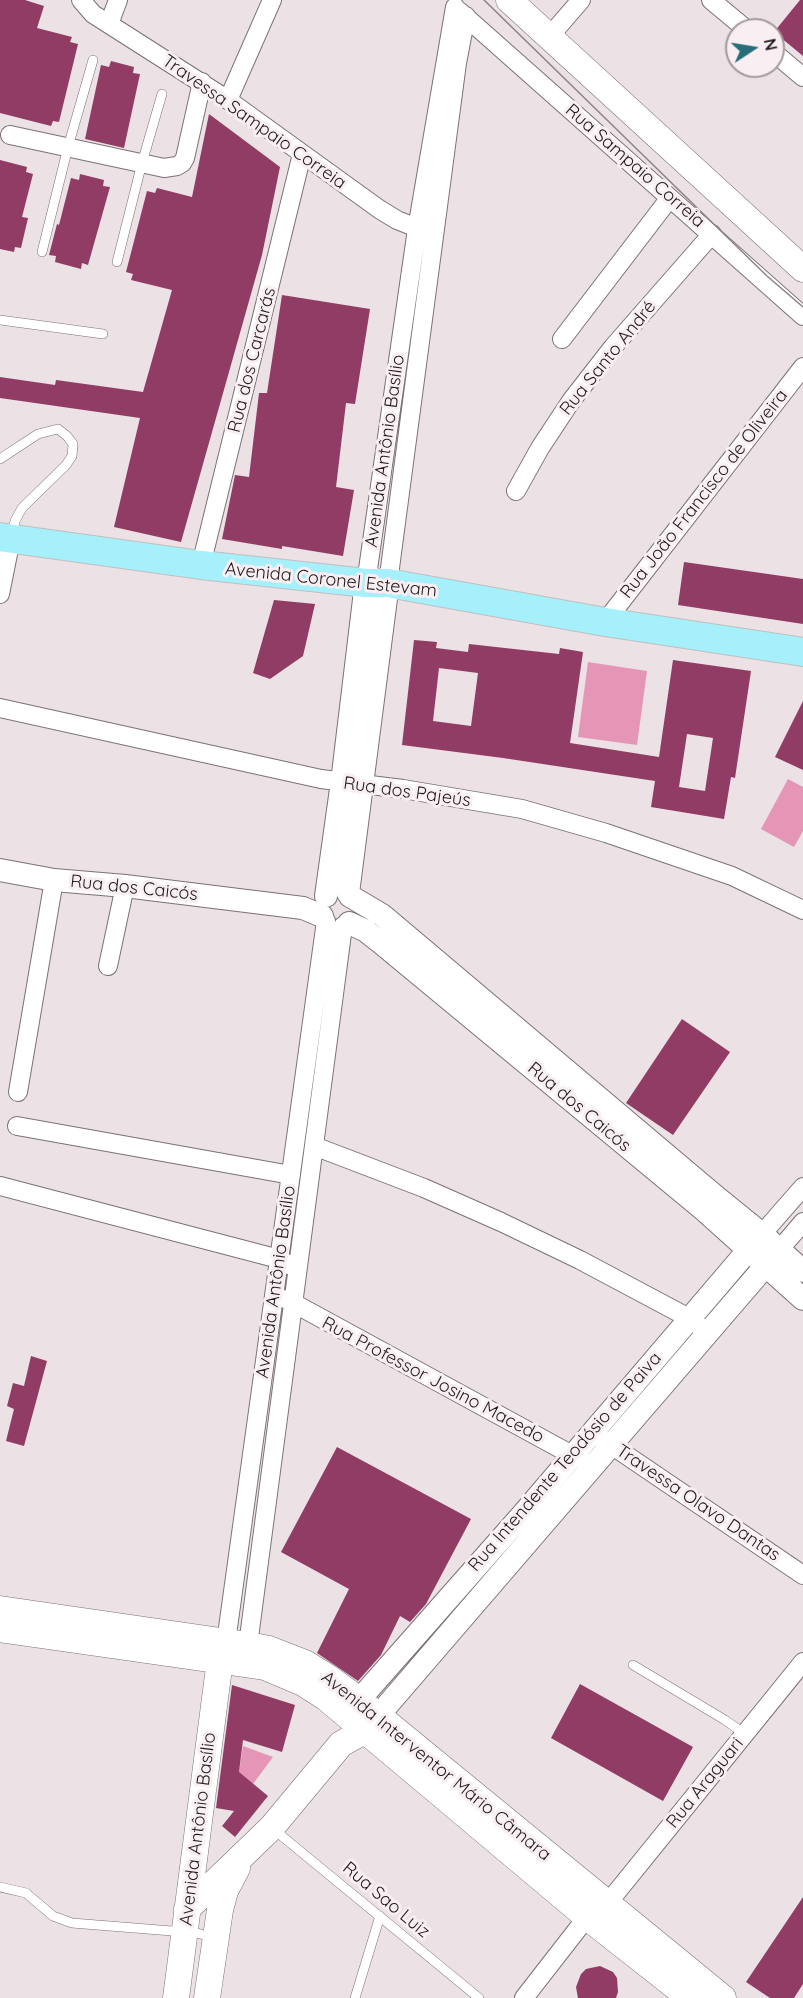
<!DOCTYPE html>
<meta charset="utf-8">
<style>
body{margin:0}
#map{position:relative;width:803px;height:1998px;overflow:hidden;background:#ece1e5;font-family:Quicksand,sans-serif}
canvas{display:block}
.north{position:absolute;left:725px;top:18px;width:60px;height:60px;box-sizing:border-box;background:#f9eef2;border:2px solid #a29a9c;border-radius:50%;rotate:78deg;font-size:16px;font-weight:700;line-height:24px;text-align:center;color:#1f1b1c}
.north::after{content:'';display:block;margin:auto;width:21px;height:27px;background:#266e79;clip-path:polygon(50% 0,100% 100%,50% 72%,0 100%)}
</style>
<div id="map">
<canvas width="803" height="1998"></canvas>
<div class="north">N</div>
</div>
<script>
const ctx = document.querySelector('canvas').getContext('2d');
ctx.lineJoin = 'round';
function paint(path, color) { ctx.fillStyle = color; ctx.fill(path, 'evenodd'); }
const toPath = rows => new Path2D(rows.map(r => 'M' + r).join(''));
function stroke(path, color, width, dash) { ctx.strokeStyle = color; ctx.lineWidth = width; ctx.lineCap = dash ? 'butt' : 'round'; ctx.setLineDash(dash || []); ctx.stroke(path); }
function drawText(font, color, halo, rows, align = 'center') {
  ctx.font = font + ' Quicksand,sans-serif'; ctx.lineWidth = 6; ctx.setLineDash([]); ctx.textBaseline = 'middle'; ctx.strokeStyle = halo; ctx.fillStyle = color; for (const [text, x, y, turn = 0] of rows) {
    ctx.save(); ctx.translate(x, y); ctx.rotate((+turn || 0) * Math.PI / 180); ctx.textAlign = isNaN(turn) ? turn : align; if (halo) ctx.strokeText(text, 0, 0); ctx.fillText(text, 0, 0); ctx.restore();
  }
}
paint(toPath([
 [588,662,647,671,637,745,578,737],
 [788,779,803,787,803,831,794,847,761,829],
 [243,1746,273,1757,233,1811]
]), '#e596b7');
paint(toPath([
 [0,0,25,0,44,6,37,28,72,37,70,42,78,44,59,122,53,121,51,126,0,113],
 [800,0,803,0,803,56,774,32],
 [111,61,134,67,133,73,140,74,124,148,85,139,101,65,109,67],
 [209,114,280,167,262,255,181,542,114,527,140,418,0,398,0,377,55,385,56,380,143,392,172,290,131,280,133,274,126,272,147,191,155,193,157,188,192,197],
 [0,160,27,167,26,172,33,174,22,217,28,218,21,248,15,247,14,252,0,249],
 [80,174,104,180,103,186,110,187,88,265,82,263,81,269,55,262,56,256,49,255,57,224,59,225,71,178,79,180],
 [282,295,370,309,355,404,346,403,336,487,354,490,343,556,282,546,282,549,222,539,235,475,249,477,259,393,267,393],
 [684,562,803,579,803,624,678,605],
 [274,600,315,604,303,656,270,679,253,673],
 [414,640,437,642,436,648,468,652,469,644,559,654,560,648,583,652,570,743,659,757,673,660,751,671,735,778,731,777,724,819,651,807,655,781,503,758,402,745],
 [439,668,478,673,471,726,433,721],
 [687,734,713,738,705,791,679,787],
 [803,701,803,770,775,757],
 [682,1019,730,1052,673,1135,626,1103],
 [31,1356,47,1361,24,1446,6,1441,14,1409,7,1406,13,1383,24,1386],
 [337,1447,471,1519,426,1604,410,1622,400,1616,381,1655,358,1681,317,1653,349,1589,281,1552],
 [580,1684,693,1747,663,1801,551,1738],
 [232,1685,295,1705,282,1752,243,1740,239,1772,268,1796,235,1837,222,1826,234,1811,216,1808],
 [803,1897,803,1984,794,1998,770,1998,746,1982],
 [600,1966,613,1972,617,1978,618,1992,616,1998,578,1998,576,1987,581,1974,586,1969]
]), '#903c64');
const service = toPath([
 [42,252,68,147,93,60],
 [117,262,142,163,162,94],
 [0,320,103,334],
 [0,459,38,434,58,429,67,436,73,444,72,456,66,465,22,508,15,521,12,536],
 [633,1665,725,1720,745,1734],
 [272,1828,479,1998],
 [0,1887,26,1893,53,1916,72,1923,197,1933,204,1935,212,1941],
 [355,1998,380,1916]
]);
const minor = toPath([
 [81,0,93,14,228,100,379,209,397,220,427,232],
 [711,0,747,30],
 [459,11,803,316],
 [109,24,118,0],
 [549,37,581,0],
 [773,52,803,77],
 [228,100,272,0],
 [10,135,164,168,177,166,182,163,185,158,202,82],
 [562,339,669,199],
 [516,491,540,448,571,401,613,347,712,234],
 [201,565,302,154],
 [366,583,417,229,455,7],
 [388,583,457,63,466,16],
 [0,594,11,539],
 [605,622,803,367],
 [0,708,321,779,403,789,522,809,606,833,732,876,803,910],
 [108,966,125,886],
 [18,1092,54,880],
 [17,1126,291,1175],
 [314,1146,424,1188,501,1222,580,1260,689,1318,699,1326],
 [0,1186,279,1259,289,1265],
 [762,1234,803,1187],
 [780,1249,803,1222],
 [286,1299,583,1461],
 [601,1438,803,1575],
 [226,1642,326,921],
 [248,1645,343,926],
 [607,1904,803,1662],
 [524,1998,587,1917]
]);
const tertiary = toPath([
 [0,870,54,880,125,886,303,908,322,916],
 [348,893,388,583],
 [326,896,342,782,366,583],
 [350,896,382,915,715,1196,762,1234,803,1271],
 [349,923,366,931,380,942,704,1210,803,1299],
 [359,1700,523,1514,762,1234],
 [378,1716,780,1249]
]);
const secondary = toPath([
 [509,0,803,269],
 [0,1609,248,1645,269,1649,305,1663,329,1678,359,1700,723,1998],
 [0,1629,265,1667,303,1683,325,1697,587,1917,690,1998],
 [187,1909,272,1827,341,1744,366,1730,376,1719],
 [176,1998,220,1660],
 [207,1998,220,1910,225,1891,237,1868]
]);
const primary = toPath([
 [0,537,201,565,366,583,388,583,605,622,803,652]
]);
stroke(service, '#7b7275', 10);
stroke(minor, '#7b7275', 20);
stroke(tertiary, '#7b7275', 24);
stroke(secondary, '#7b7275', 27);
stroke(primary, '#c0bfbf', 30);
stroke(service, '#fff', 9);
stroke(minor, '#fff', 18);
stroke(tertiary, '#fff', 22);
stroke(secondary, '#fff', 26);
stroke(primary, '#a5f0fb', 28);
stroke(toPath([
 [484,0,767,276,803,307]
]), '#8c8487', 1.5);
drawText('18px', '#1f1b1c', '#f9eef2', [
 ["Travessa Sampaio Correia",254,122,35],
 ["Rua Sampaio Correia",635,166,41],
 ["Rua Santo André",608,358,-51],
 ["Rua dos Carcarás",252,360,-76],
 ["Avenida Antônio Basílio",385,451,-82],
 ["Rua João Francisco de Oliveira",704,494,-52],
 ["Avenida Coronel Estevam",331,580,6],
 ["Rua dos Pajeús",407,792,8],
 ["Rua dos Caicós",134,888,6],
 ["Rua dos Caicós",579,1107,40],
 ["Avenida Antônio Basílio",276,1282,-82],
 ["Rua Professor Josino Macedo",433,1380,28],
 ["Rua Intendente Teodósio de Paiva",565,1462,-49],
 ["Travessa Olavo Dantas",698,1503,34],
 ["Avenida Interventor Mário Câmara",436,1766,39],
 ["Rua Araguari",705,1783,-51],
 ["Avenida Antônio Basílio",198,1829,-83],
 ["Rua Sao Luiz",386,1900,40]
]);
</script>
